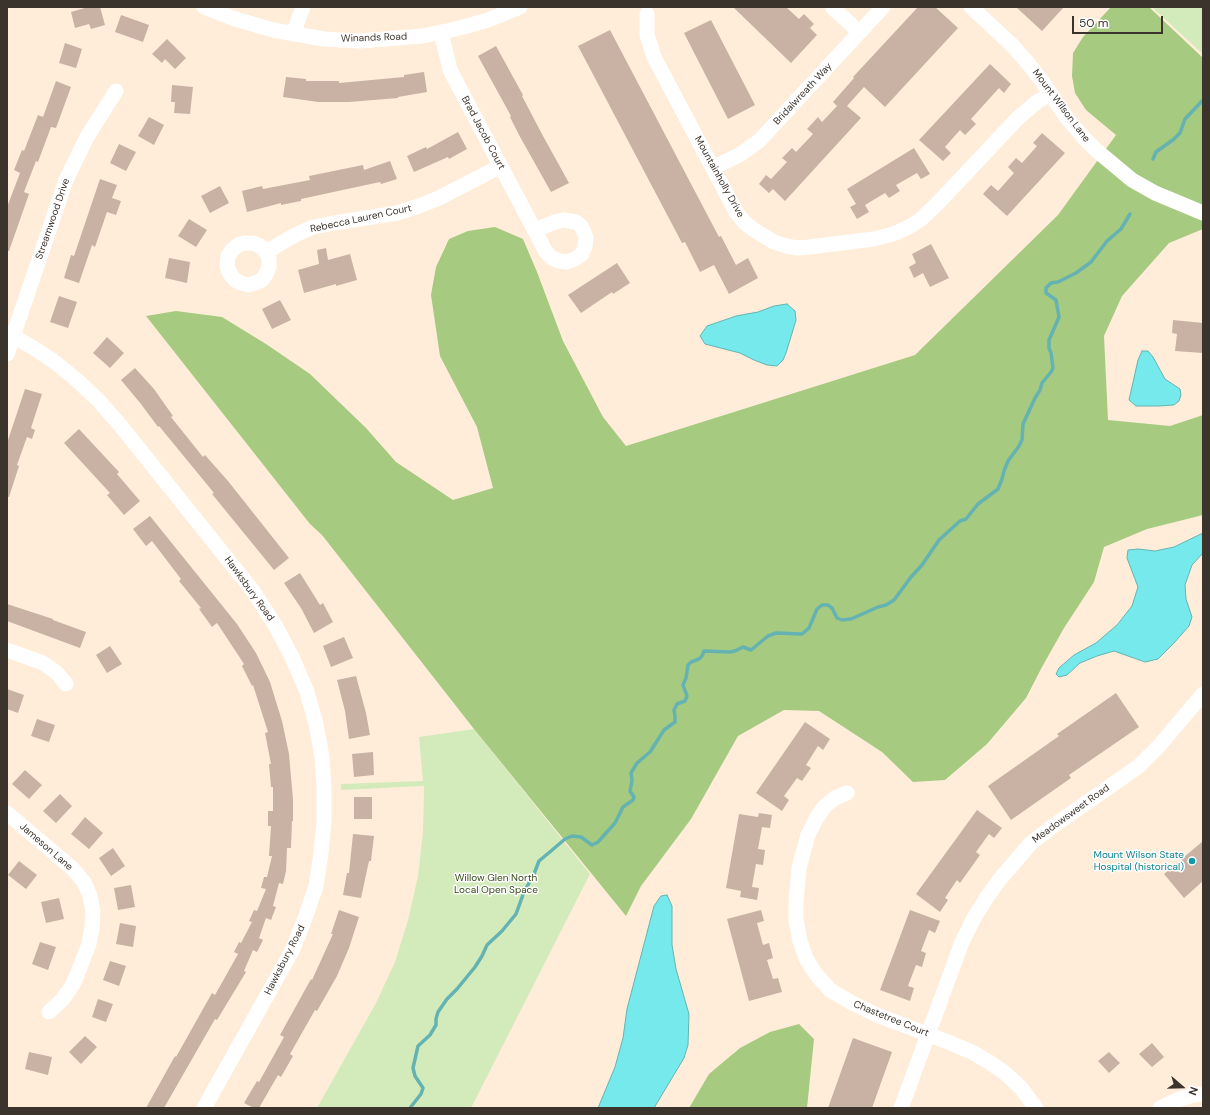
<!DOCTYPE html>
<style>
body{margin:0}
#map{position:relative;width:1210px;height:1115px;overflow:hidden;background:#ffedd9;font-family:"DM Sans",sans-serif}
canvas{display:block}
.frame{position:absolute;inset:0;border:8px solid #3b342c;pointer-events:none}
.north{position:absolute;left:1162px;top:1067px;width:40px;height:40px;-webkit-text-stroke:3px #fff;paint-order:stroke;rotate:110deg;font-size:11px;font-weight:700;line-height:16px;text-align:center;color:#3b342c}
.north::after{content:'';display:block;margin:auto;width:14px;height:18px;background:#3b342c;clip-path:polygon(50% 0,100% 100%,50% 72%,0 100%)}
.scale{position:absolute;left:1072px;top:16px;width:91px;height:18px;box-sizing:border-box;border:2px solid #3b342c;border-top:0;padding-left:5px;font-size:12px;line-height:14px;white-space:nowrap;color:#3b342c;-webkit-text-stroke:3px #fff;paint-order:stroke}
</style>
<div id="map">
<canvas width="1210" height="1115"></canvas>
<div class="frame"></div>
<div class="north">N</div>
<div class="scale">50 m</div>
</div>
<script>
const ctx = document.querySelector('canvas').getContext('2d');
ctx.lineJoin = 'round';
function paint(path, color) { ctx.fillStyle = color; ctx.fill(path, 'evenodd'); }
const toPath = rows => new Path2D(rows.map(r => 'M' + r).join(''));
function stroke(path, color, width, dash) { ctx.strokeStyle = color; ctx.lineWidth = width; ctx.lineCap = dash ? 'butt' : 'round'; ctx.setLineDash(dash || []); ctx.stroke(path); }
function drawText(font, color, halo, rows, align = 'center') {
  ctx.font = font + ' "DM Sans",sans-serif'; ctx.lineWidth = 3; ctx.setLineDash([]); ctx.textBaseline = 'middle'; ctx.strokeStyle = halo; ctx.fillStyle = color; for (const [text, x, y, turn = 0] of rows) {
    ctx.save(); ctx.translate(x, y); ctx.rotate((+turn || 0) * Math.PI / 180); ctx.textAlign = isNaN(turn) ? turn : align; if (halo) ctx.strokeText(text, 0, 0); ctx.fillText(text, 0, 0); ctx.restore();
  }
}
paint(toPath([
 [1152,7,1203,7,1203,54,1192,44],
 [474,729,590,874,471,1108,317,1108,376,1003,395,962,408,920,418,876,423,832,424,786,341,790,341,784,423,781,419,737]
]), '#d3ebbb');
paint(toPath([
 [1111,7,1149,7,1203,58,1203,229,1169,243,1122,296,1104,336,1108,420,1170,426,1203,415,1203,515,1147,529,1104,547,1094,582,1064,628,1042,667,1026,698,987,744,945,780,913,782,882,752,819,711,784,710,738,736,691,819,641,886,626,916,474,729,322,535,310,524,146,316,176,311,222,317,266,344,310,374,366,428,396,462,453,500,493,488,477,427,440,356,431,295,436,267,449,239,468,231,495,227,523,239,537,272,563,341,603,417,626,446,915,355,1058,215,1116,135,1086,110,1075,93,1072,76,1073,53,1083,37],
 [799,1024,814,1039,807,1108,689,1108,709,1074,740,1048,770,1032]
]), '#a6ca80');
const water = toPath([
 [787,304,795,311,796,320,786,353,783,360,777,366,767,365,754,360,740,353,705,344,700,336,707,326,736,316,758,312,774,306,787,304],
 [1142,351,1148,351,1153,357,1165,379,1180,389,1181,395,1179,401,1174,405,1158,406,1136,406,1129,400,1138,360,1142,351],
 [1203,533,1203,553,1192,565,1185,585,1186,599,1192,617,1189,626,1174,643,1158,659,1145,662,1114,651,1097,656,1080,663,1067,675,1059,677,1056,674,1059,668,1074,655,1096,643,1117,625,1132,606,1138,587,1127,558,1128,550,1138,549,1155,551,1174,547,1203,533],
 [667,895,672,906,672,945,676,969,689,1014,688,1045,684,1058,654,1108,598,1108,615,1067,623,1038,627,1009,654,906,661,896,667,895]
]);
paint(water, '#75e9eb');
stroke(water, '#64b3b2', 1);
stroke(toPath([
 [1153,159,1156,152,1174,139,1180,133,1185,119,1203,100],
 [410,1108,421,1094,423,1088,415,1076,413,1068,418,1046,430,1035,436,1025,436,1019,438,1012,447,999,457,989,475,967,482,956,487,945,502,931,516,914,524,892,534,874,539,861,551,851,565,839,572,836,581,837,592,845,598,842,615,823,623,807,633,800,634,797,630,791,632,781,631,773,637,763,650,752,664,730,675,722,675,716,674,710,677,704,685,701,687,696,683,685,686,678,688,665,691,662,699,659,702,656,704,651,730,652,735,651,743,647,751,650,768,636,776,633,802,634,809,628,817,609,822,605,828,605,832,608,837,618,842,620,851,619,878,607,886,605,894,600,911,577,922,565,939,540,960,521,966,519,978,504,998,489,1002,479,1004,471,1008,461,1019,446,1022,440,1023,424,1035,398,1040,390,1042,383,1051,372,1053,368,1051,353,1049,348,1049,340,1059,317,1056,300,1046,293,1046,288,1051,283,1058,282,1076,273,1091,262,1107,241,1121,229,1130,214]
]), '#64b3b2', 3.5);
paint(toPath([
 [88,7,100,7,105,25,91,29,89,24,75,28,71,12],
 [733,7,786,7,799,19,804,14,814,24,810,28,817,35,791,63],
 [918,7,935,7,958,28,885,107,864,87,847,106,861,118,785,201,773,189,769,193,759,184,766,175,771,179,787,162,782,158,792,148,796,152,813,134,807,129,818,117,822,122,837,106,833,102,854,78,853,77],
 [1016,7,1064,7,1042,31],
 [121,15,149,25,143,42,115,32],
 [711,20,755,105,728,119,684,33],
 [610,30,719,237,721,236,736,265,748,258,758,278,729,294,714,265,700,272,685,242,682,243,578,46],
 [167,39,186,58,175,69,165,59,162,63,152,54],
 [65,43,82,49,76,68,59,63],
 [496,46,523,95,522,96,543,136,569,183,551,192,519,135,510,117,511,116,478,56],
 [990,64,1011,84,1004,93,999,88,971,119,976,124,965,135,960,130,945,147,951,153,943,161,919,140],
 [424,72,427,92,398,97,398,98,349,102,318,102,283,97,286,77,306,79,306,81,339,81,339,83,404,77,404,75],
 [56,81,71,87,56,128,51,127,38,162,36,161,24,192,29,194,9,251,7,251,7,207,20,173,14,170,22,150,24,151,38,115,43,117],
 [172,85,193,87,190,114,174,113,175,102,171,102],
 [149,117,164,125,154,145,138,136],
 [458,132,467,149,449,159,448,157,414,172,407,156,426,147,427,149],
 [1042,133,1065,153,1007,216,983,194,991,185,998,191,1014,173,1008,167,1016,158,1022,163,1037,146,1033,143],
 [119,144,136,152,126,171,110,163],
 [914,148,930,174,921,179,917,173,896,185,900,191,889,198,885,193,865,205,869,212,857,219,850,207,856,204,847,189],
 [390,161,397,179,381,184,380,182,301,199,301,201,281,205,281,203,247,212,242,191,262,186,263,189,310,180,309,176,363,165,364,170],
 [100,179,117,185,112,198,121,201,116,215,107,212,95,247,92,245,79,283,64,278,71,255,74,256],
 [220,186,229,203,210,213,201,196],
 [189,219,207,230,196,247,178,236],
 [931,244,949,278,930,287,923,273,914,278,909,267,916,263,912,254],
 [326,248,328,260,350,254,357,280,336,286,336,284,304,293,298,270,319,264,317,250],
 [169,258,190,262,187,283,165,278],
 [617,263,630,283,613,294,612,292,581,313,568,295],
 [59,296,77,302,68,328,50,322],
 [280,300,291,320,272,329,262,309],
 [1173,320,1203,323,1203,353,1175,351,1177,334,1172,333],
 [107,337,124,353,110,368,93,353],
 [135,368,154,389,173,416,171,417,203,457,205,455,228,481,289,558,274,570,212,494,214,493,159,426,158,427,141,404,121,380],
 [25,389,42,394,31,428,35,430,32,439,27,437,17,465,19,466,9,497,7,497,7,443],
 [79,429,119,472,117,474,140,501,124,515,107,495,110,493,64,443],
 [150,516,237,624,256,653,270,682,282,721,289,754,293,799,293,821,292,821,291,848,287,848,286,871,283,884,279,883,273,906,276,907,271,920,266,918,259,938,263,940,257,952,253,950,244,971,246,972,217,1020,215,1019,164,1108,146,1108,175,1056,176,1057,212,993,215,995,238,954,234,952,239,942,241,943,252,922,249,921,254,910,257,911,266,889,261,888,264,877,267,877,272,856,269,856,271,826,268,826,268,811,273,811,273,787,271,787,269,764,271,764,265,733,268,732,253,685,252,686,242,666,244,664,217,623,212,627,199,609,201,608,179,581,181,579,152,541,146,546,133,529],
 [300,573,320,605,323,603,333,622,314,633,301,608,284,583],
 [7,604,53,619,53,620,86,632,80,648,7,621],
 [344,637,353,658,331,667,323,646],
 [110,646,122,664,107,673,96,655],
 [356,676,366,713,370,735,349,739,345,711,337,680],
 [7,689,24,695,18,713,7,709],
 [1116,693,1139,727,1069,775,1071,778,1011,820,988,786,1059,736,1057,734],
 [37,719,55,725,49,742,31,736],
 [805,722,830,739,823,750,818,746,806,765,811,768,802,781,797,778,784,796,789,800,782,811,756,793],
 [373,752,374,775,354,777,352,754],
 [25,770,42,785,29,799,12,784],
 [60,794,72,806,56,823,43,811],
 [354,797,372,797,372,819,354,819],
 [977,810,1002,828,994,838,989,834,976,852,980,855,960,883,957,880,945,898,948,900,940,912,916,894],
 [759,813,772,815,770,828,762,827,758,849,765,850,763,865,756,864,752,887,759,888,757,900,740,897,741,891,726,888,739,814,758,817],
 [85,817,103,833,89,849,71,834],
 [353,834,374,836,371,861,369,861,361,898,343,895,347,873,349,873],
 [1203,841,1203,881,1184,898,1164,874],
 [113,848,125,866,111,876,99,858],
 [19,861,37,875,26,889,8,875],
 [131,885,135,907,118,910,114,888],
 [59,898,64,919,46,923,41,902],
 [339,910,359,917,349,948,337,976,317,1011,315,1010,290,1054,293,1056,281,1077,278,1075,259,1108,254,1108,244,1103,257,1081,259,1082,284,1037,280,1035,311,979,312,980,333,934,331,934],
 [761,910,764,921,757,923,763,945,769,943,773,958,767,960,773,979,778,978,782,992,749,1001,727,919],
 [910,910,940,921,935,933,929,930,921,951,926,953,922,967,916,965,908,986,914,988,910,1001,880,990],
 [120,923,136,926,133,947,116,944],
 [40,942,56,947,48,970,32,964],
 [110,961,126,966,119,986,103,980],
 [98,999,113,1004,106,1022,92,1017],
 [85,1036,97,1047,81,1064,69,1052],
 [853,1038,892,1052,872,1108,828,1108],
 [1152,1043,1164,1057,1152,1067,1139,1054],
 [29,1052,52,1057,48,1075,25,1069],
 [1109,1052,1120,1063,1109,1073,1098,1061]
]), '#c9b2a4');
stroke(toPath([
 [204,7,235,19,273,30,324,39,359,41,423,36,456,29,488,20,520,7],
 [832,7,859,32],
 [971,7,1012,45,1027,62,1042,81,1066,117,1083,137,1096,150,1132,180,1155,193,1203,213],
 [647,14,647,35,654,57,736,212,745,223,754,230,774,242,786,246,797,248,809,247,874,239,893,234,909,227,920,220,937,204,1018,118,1038,101,1051,94],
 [441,32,450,70,546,252,552,258,559,261,567,262,575,259,582,254,585,246,586,238,584,232,581,226,576,222,564,220,555,222,535,230],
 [293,34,303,7],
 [713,168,739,155,759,141,883,7],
 [266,252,269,259,269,267,266,274,262,280,255,283,249,285,241,283,235,280,230,274,227,266,228,256,232,250,238,245,245,243,253,243,260,246,266,252,295,235,313,227,334,223,397,213,419,206,439,198,501,166],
 [7,333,32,347,52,360,78,381,99,401,120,425,253,591,275,625,292,657,307,692,316,724,322,757,324,788,324,821,321,853,316,886,305,918,293,949,204,1108],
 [7,354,66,180,87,137,116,91],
 [7,650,43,663,57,673,66,684],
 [847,793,835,798,824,807,816,819,808,835,803,853,799,868,796,901,796,920,800,941,806,958,815,973,830,990,852,1003,877,1015,948,1042,972,1052,989,1062,1005,1073,1021,1088,1036,1108],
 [7,813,73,869,84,882,90,896,93,912,92,928,89,944,75,980,70,989,62,1000,49,1012],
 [901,1108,962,942,974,918,987,897,1000,879,1031,843,1056,824,1139,766,1158,747,1203,694],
 [1160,1108,1177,1100,1193,1095,1203,1094]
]), '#fff', 15);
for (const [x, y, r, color] of [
 [1192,861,4,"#0f9aa8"]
]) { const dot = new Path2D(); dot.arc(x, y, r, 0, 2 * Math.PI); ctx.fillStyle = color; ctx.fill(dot); stroke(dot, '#fff', 1.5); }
drawText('10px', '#3b342c', '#fff', [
 ["Winands Road",374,38,-2],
 ["Bridalwreath Way",803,94,-47],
 ["Mount Wilson Lane",1061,106,53],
 ["Brad Jacob Court",483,133,62],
 ["Mountainholly Drive",719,177,61],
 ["Streamwood Drive",53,219,-71],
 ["Rebecca Lauren Court",361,219,-12],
 ["Hawksbury Road",249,589,54],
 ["Meadowsweet Road",1071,814,-36],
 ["Jameson Lane",46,847,41],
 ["Hawksbury Road",285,960,-63],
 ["Chastetree Court",891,1019,22]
]);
drawText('10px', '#0d838f', '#fff', [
 ["Mount Wilson State",1184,855],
 ["Hospital (historical)",1184,867]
], 'right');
drawText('10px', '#334915', '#fff', [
 ["Willow Glen North",496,878],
 ["Local Open Space",496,890]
]);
</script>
